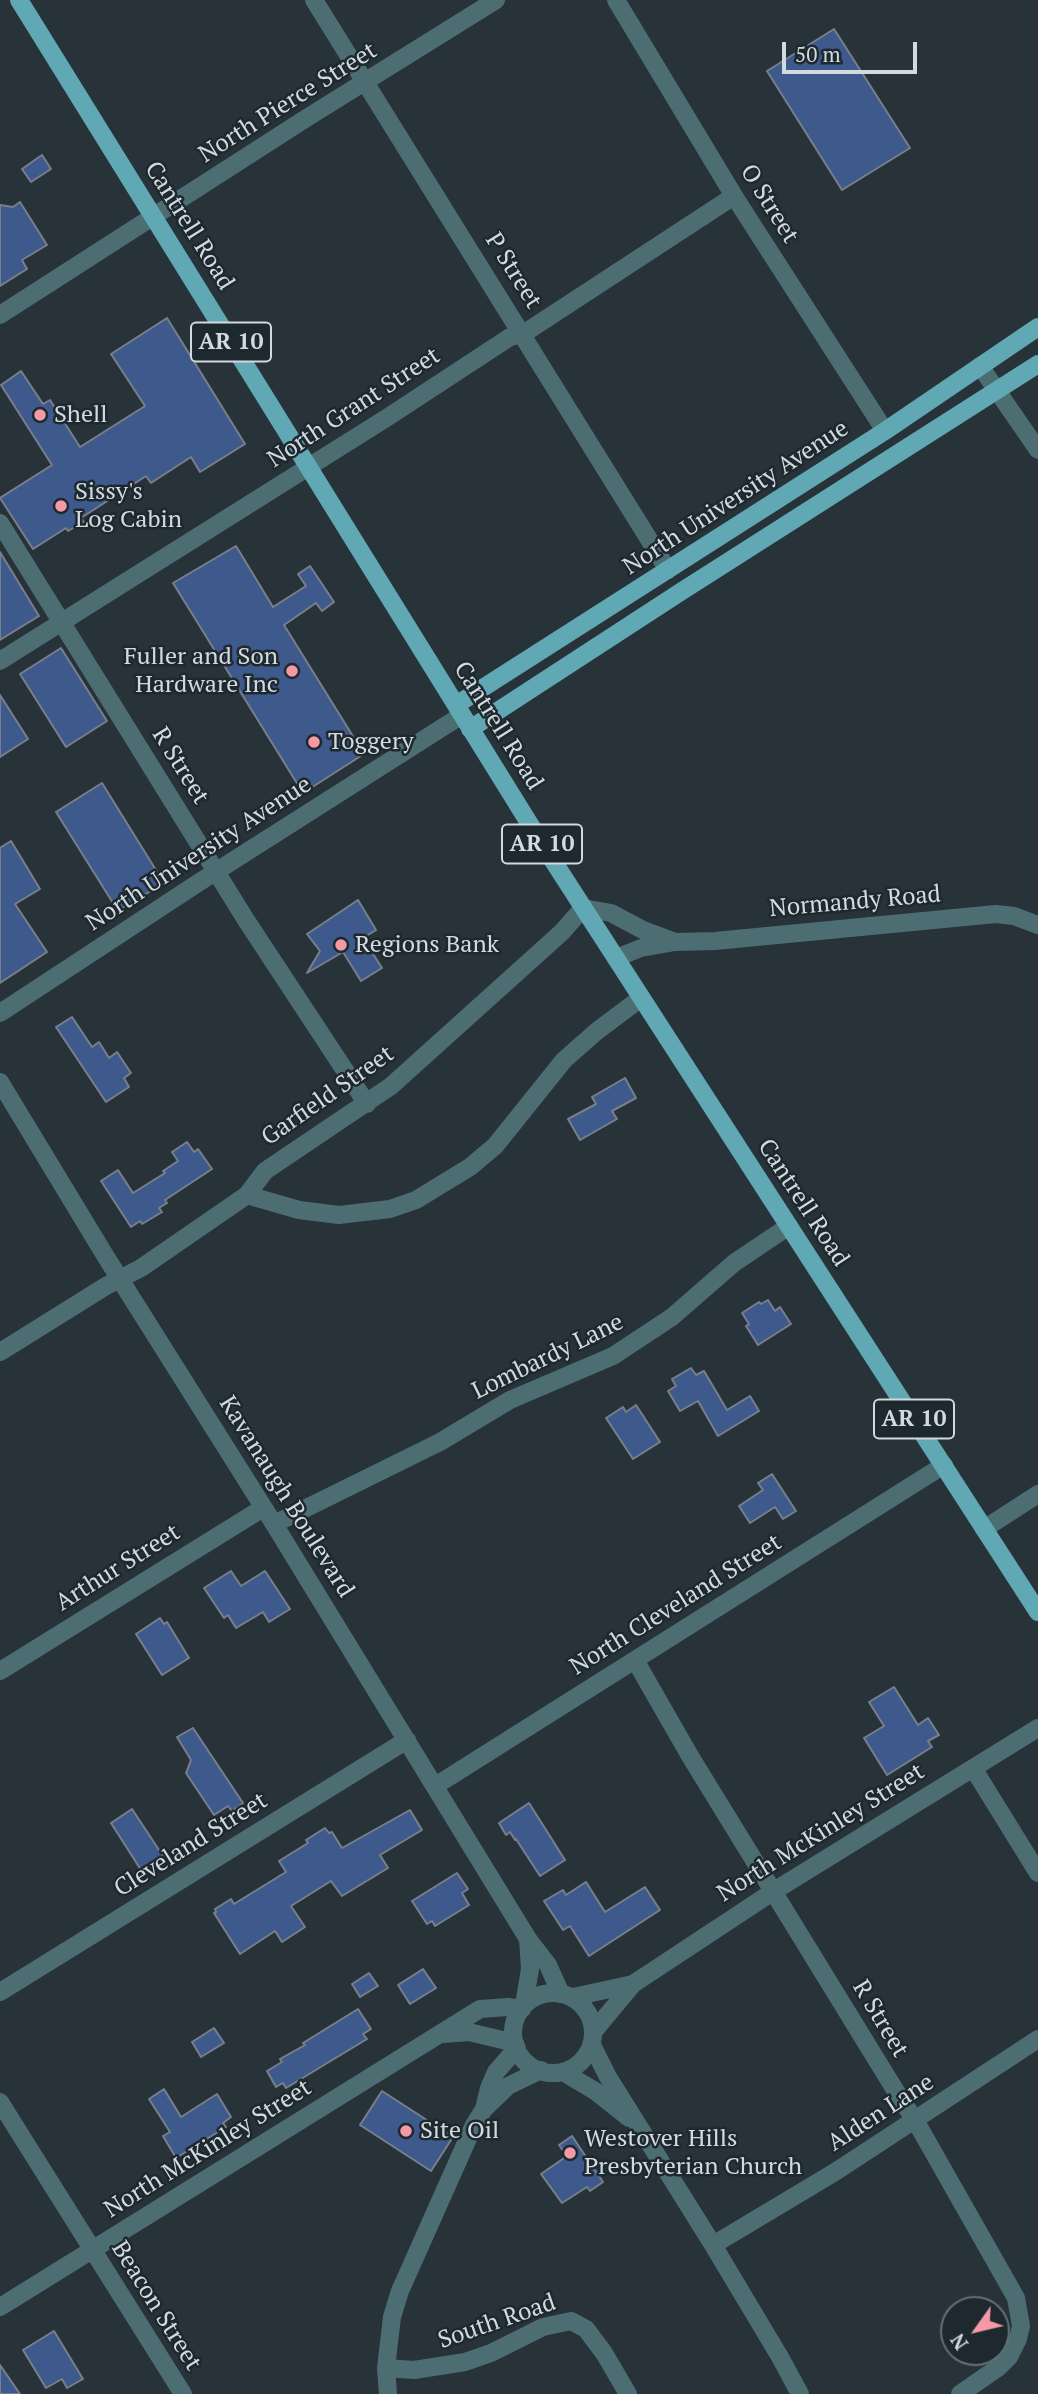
<!DOCTYPE html>
<style>
body{margin:0}
#map{position:relative;width:1038px;height:2394px;overflow:hidden;background:#273239;font-family:"PT Serif",serif}
canvas{display:block}
.north{position:absolute;left:940px;top:2296px;width:70px;height:70px;box-sizing:border-box;background:#1d282f;border:2px solid #666f75;border-radius:50%;rotate:236deg;font-size:19px;font-weight:700;line-height:28px;text-align:center;color:#d3dadf}
.north::after{content:'';display:block;margin:auto;width:24px;height:32px;background:#f49aa5;clip-path:polygon(50% 0,100% 100%,50% 72%,0 100%)}
.scale{position:absolute;left:782px;top:42px;width:135px;height:32px;box-sizing:border-box;border:4px solid #d3dadf;border-top:0;padding-left:9px;font-size:21px;line-height:24px;white-space:nowrap;color:#d3dadf;-webkit-text-stroke:5px #1d282f;paint-order:stroke}
</style>
<div id="map">
<canvas width="1038" height="2394"></canvas>
<div class="north">N</div>
<div class="scale">50 m</div>
</div>
<script>
const ctx = document.querySelector('canvas').getContext('2d');
ctx.lineJoin = 'round';
function paint(path, color) { ctx.fillStyle = color; ctx.fill(path, 'evenodd'); }
const toPath = rows => new Path2D(rows.map(r => 'M' + r).join(''));
function stroke(path, color, width, dash) { ctx.strokeStyle = color; ctx.lineWidth = width; ctx.lineCap = dash ? 'butt' : 'round'; ctx.setLineDash(dash || []); ctx.stroke(path); }
function drawText(font, color, halo, rows, align = 'center') {
  ctx.font = font + ' "PT Serif",serif'; ctx.lineWidth = 5; ctx.setLineDash([]); ctx.textBaseline = 'middle'; ctx.strokeStyle = halo; ctx.fillStyle = color; for (const [text, x, y, turn = 0] of rows) {
    ctx.save(); ctx.translate(x, y); ctx.rotate((+turn || 0) * Math.PI / 180); ctx.textAlign = isNaN(turn) ? turn : align; if (halo) ctx.strokeText(text, 0, 0); ctx.fillText(text, 0, 0); ctx.restore();
  }
}
const building = toPath([
 [834,29,910,148,842,190,767,71,834,29],
 [42,155,51,169,31,182,22,169,42,155],
 [20,202,47,245,22,260,27,269,0,286,0,205,13,207,20,202],
 [167,318,245,444,200,472,191,457,151,483,146,476,81,518,84,522,68,531,66,528,33,549,0,498,52,465,1,385,21,371,43,404,50,400,80,447,145,406,111,354,167,318],
 [236,546,273,607,306,586,298,574,310,566,334,602,322,611,316,603,284,625,364,754,303,793,173,583,236,546],
 [0,552,39,616,0,640,0,552],
 [61,648,107,721,66,747,20,674,61,648],
 [0,695,28,739,0,757,0,695],
 [102,783,164,883,118,911,56,812,102,783],
 [11,841,40,889,15,904,47,952,0,983,0,848,11,841],
 [358,900,376,930,363,938,382,968,361,981,343,952,307,973,320,951,307,934,358,900],
 [72,1017,92,1047,99,1042,109,1058,117,1052,131,1073,124,1078,129,1087,106,1102,56,1027,72,1017],
 [625,1078,636,1098,612,1111,617,1119,580,1140,568,1119,596,1104,592,1097,625,1078],
 [187,1142,194,1152,198,1149,212,1169,165,1200,167,1203,159,1208,162,1212,142,1224,140,1221,131,1227,101,1181,118,1170,133,1193,165,1173,163,1171,178,1161,172,1152,187,1142],
 [768,1300,775,1311,780,1307,791,1324,758,1345,746,1326,749,1324,742,1313,759,1302,761,1304,768,1300],
 [691,1368,696,1375,704,1371,727,1410,750,1396,759,1411,718,1436,698,1401,680,1411,668,1391,676,1386,672,1379,691,1368],
 [636,1405,660,1442,633,1459,606,1418,623,1407,626,1412,636,1405],
 [772,1474,796,1511,783,1519,775,1507,750,1523,739,1506,763,1490,758,1483,772,1474],
 [231,1571,241,1586,265,1571,290,1609,269,1622,263,1612,236,1628,228,1615,224,1618,204,1588,231,1571],
 [160,1618,164,1624,167,1622,189,1658,162,1675,136,1634,160,1618],
 [894,1687,918,1725,928,1718,939,1735,928,1741,932,1747,887,1775,864,1738,884,1726,869,1702,894,1687],
 [193,1728,243,1803,232,1811,228,1806,214,1815,186,1773,191,1760,177,1737,193,1728],
 [529,1803,565,1860,540,1876,516,1839,515,1840,510,1832,506,1835,499,1823,529,1803],
 [132,1809,163,1856,141,1870,111,1823,132,1809],
 [410,1810,422,1830,380,1855,388,1868,342,1896,331,1881,291,1906,305,1927,282,1942,275,1931,240,1954,214,1913,216,1912,215,1909,231,1899,234,1904,286,1872,279,1861,308,1843,306,1840,325,1828,329,1833,332,1832,342,1848,410,1810],
 [457,1873,468,1889,462,1893,469,1905,435,1926,432,1921,427,1924,412,1901,457,1873],
 [586,1882,605,1912,645,1887,660,1910,589,1956,570,1926,563,1930,544,1901,563,1890,566,1895,586,1882],
 [423,1969,436,1988,410,2004,398,1985,423,1969],
 [369,1973,378,1986,360,1997,352,1984,369,1973],
 [358,2009,371,2029,363,2034,367,2039,286,2088,283,2083,276,2087,267,2071,282,2062,280,2059,305,2045,303,2043,358,2009],
 [214,2028,224,2043,201,2057,192,2042,214,2028],
 [164,2089,181,2117,217,2094,231,2117,223,2123,226,2127,176,2158,163,2136,170,2132,149,2099,164,2089],
 [382,2091,453,2137,431,2171,360,2125,382,2091],
 [572,2136,603,2182,590,2191,587,2187,562,2203,541,2174,567,2156,559,2145,572,2136],
 [54,2331,83,2379,67,2388,62,2379,46,2388,23,2350,54,2331],
 [0,2365,20,2394,0,2394,0,2365]
]);
paint(building, '#3e598b');
stroke(building, '#787f8b', 2);
stroke(toPath([
 [314,0,668,570],
 [616,0,734,196,885,431],
 [0,315,305,119,496,0],
 [980,366,1038,450],
 [0,523,246,920,367,1104],
 [0,661,388,417,510,337,523,334,734,196],
 [616,958,641,948,675,942,715,941,996,914,1014,916,1038,925],
 [0,1013,198,883,462,715],
 [0,1082,106,1257,274,1524,528,1939,548,1965,561,1994],
 [247,1195,299,1210,339,1215,390,1209,416,1200,470,1167,495,1146,564,1060,597,1031,641,998],
 [0,1352,106,1286,141,1268,247,1195,265,1171,391,1086,562,932,583,908,611,913,643,930,675,942],
 [274,1524,440,1442,510,1400,613,1356,672,1317,734,1263,789,1226],
 [984,1529,1038,1494],
 [635,1660,690,1756,900,2098,915,2120,1016,2298,1021,2326,1018,2339,1009,2357,999,2367,960,2394],
 [0,1671,263,1508],
 [973,1768,1038,1873],
 [435,1786,944,1465],
 [0,1992,407,1740],
 '513 2033a40 40 0 1 1 80 0a40 40 0 1 1-80 0Z',
 [573,1997,633,1984],
 [524,2005,530,1969,528,1939],
 [594,2031,633,1984,774,1891,1038,1728],
 [443,2034,469,2032,515,2043],
 [592,2045,608,2077,713,2245,780,2357,800,2394],
 [563,2072,595,2091,629,2118],
 [0,2102,183,2394],
 [484,2109,489,2088,496,2072,517,2048],
 [713,2245,835,2172,1038,2039],
 [0,2307,480,2009,508,2007,522,2009],
 [386,2368,414,2370,465,2362,491,2353,543,2327,571,2321,586,2329,604,2353,628,2394],
 [388,2394,386,2368,392,2317,400,2291,474,2125,484,2109,508,2086,541,2070]
]), '#4c6e73', 18);
stroke(toPath([
 [19,0,539,839,1038,1612],
 [456,705,885,431,1038,327],
 [470,729,682,591,1038,364]
]), '#60a9b4', 18);
for (const [x, y, r, color] of [
 [40,415,7,"#f49aa5"],
 [61,506,7,"#f49aa5"],
 [292,671,7,"#f49aa5"],
 [314,742,7,"#f49aa5"],
 [341,945,7,"#f49aa5"],
 [406,2131,7,"#f49aa5"],
 [570,2153,7,"#f49aa5"]
]) { const dot = new Path2D(); dot.arc(x, y, r, 0, 2 * Math.PI); ctx.fillStyle = color; ctx.fill(dot); stroke(dot, '#1d282f', 2.5); }
for (const [x, y, w] of [
 [231,342,80],
 [542,844,80],
 [914,1419,80]
]) { const box = new Path2D(); box.roundRect(x - w / 2, y - 19.5, w, 39, 5); ctx.fillStyle = '#1d282f'; ctx.fill(box); stroke(box, '#d3dadf', 2); }
drawText('bold 23px', '#d3dadf', null, [
 ["AR 10",231,342],
 ["AR 10",542,844],
 ["AR 10",914,1419]
]);
drawText('24px', '#d3dadf', '#1d282f', [
 ["North Pierce Street",288,103,-32],
 ["O Street",769,204,58],
 ["Cantrell Road",189,226,58],
 ["P Street",513,271,58],
 ["North Grant Street",354,408,-33],
 ["North University Avenue",736,498,-33],
 ["Cantrell Road",498,726,58],
 ["R Street",180,766,58],
 ["North University Avenue",199,854,-33],
 ["Normandy Road",855,902,-5],
 ["Garfield Street",328,1096,-35],
 ["Cantrell Road",803,1203,57],
 ["Lombardy Lane",548,1357,-26],
 ["Kavanaugh Boulevard",286,1497,58],
 ["Arthur Street",118,1568,-32],
 ["North Cleveland Street",676,1605,-32],
 ["North McKinley Street",821,1833,-32],
 ["Cleveland Street",191,1845,-32],
 ["R Street",880,2019,59],
 ["Alden Lane",881,2113,-33],
 ["North McKinley Street",208,2149,-32],
 ["Beacon Street",156,2306,58],
 ["South Road",497,2322,-19]
]);
drawText('24px', '#d3dadf', '#1d282f', [
 ["Shell",54,415],
 ["Sissy's",75,492],
 ["Log Cabin",75,520],
 ["Fuller and Son",278,657,"right"],
 ["Hardware Inc",278,685,"right"],
 ["Toggery",328,742],
 ["Regions Bank",355,945],
 ["Site Oil",420,2131],
 ["Westover Hills",584,2139],
 ["Presbyterian Church",584,2167]
], 'left');
</script>
